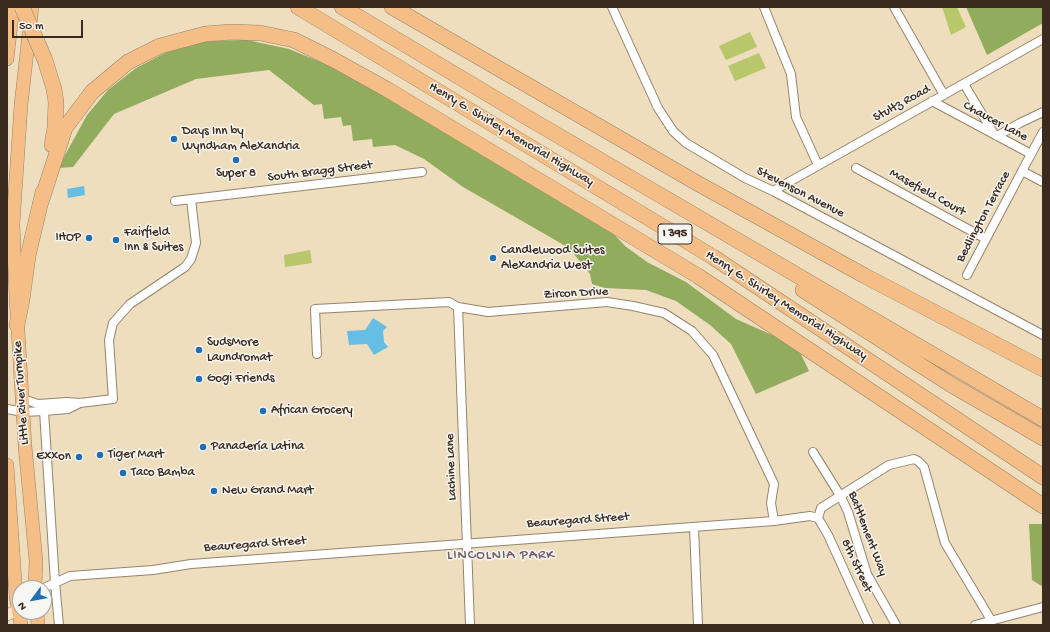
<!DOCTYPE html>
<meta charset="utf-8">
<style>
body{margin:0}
#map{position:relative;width:1050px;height:632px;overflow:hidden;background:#eedebe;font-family:"Gochi Hand",sans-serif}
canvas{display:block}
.frame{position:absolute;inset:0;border:8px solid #3b2a1e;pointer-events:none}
.north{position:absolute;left:12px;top:580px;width:40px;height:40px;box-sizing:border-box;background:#f6f6f2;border:1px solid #aba49d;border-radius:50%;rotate:238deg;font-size:11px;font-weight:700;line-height:16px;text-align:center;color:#3b2a1e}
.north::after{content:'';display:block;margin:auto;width:14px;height:18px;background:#1f6fb2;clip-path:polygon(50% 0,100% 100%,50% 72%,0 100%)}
.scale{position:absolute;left:12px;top:20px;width:71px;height:18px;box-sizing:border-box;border:2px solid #3b2a1e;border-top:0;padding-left:5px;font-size:12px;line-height:14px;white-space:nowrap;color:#3b2a1e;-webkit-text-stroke:3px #f6f6f2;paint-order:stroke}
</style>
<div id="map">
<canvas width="1050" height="632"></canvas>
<div class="frame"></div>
<div class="north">N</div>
<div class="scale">50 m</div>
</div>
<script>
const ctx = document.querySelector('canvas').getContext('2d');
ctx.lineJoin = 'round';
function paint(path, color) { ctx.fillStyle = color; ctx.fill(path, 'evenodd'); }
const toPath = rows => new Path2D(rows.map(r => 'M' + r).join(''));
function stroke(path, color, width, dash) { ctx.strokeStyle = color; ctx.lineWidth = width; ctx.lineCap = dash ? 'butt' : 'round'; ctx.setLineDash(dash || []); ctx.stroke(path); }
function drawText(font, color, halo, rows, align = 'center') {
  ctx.font = font + ' "Gochi Hand",sans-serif'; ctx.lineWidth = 3; ctx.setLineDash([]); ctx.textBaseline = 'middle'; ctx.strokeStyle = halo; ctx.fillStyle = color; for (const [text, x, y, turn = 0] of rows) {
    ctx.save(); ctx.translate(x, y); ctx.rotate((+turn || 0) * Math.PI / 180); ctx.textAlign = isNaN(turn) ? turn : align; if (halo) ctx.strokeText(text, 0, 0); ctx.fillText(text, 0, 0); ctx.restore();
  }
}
paint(toPath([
 [942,7,957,7,966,27,951,35],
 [750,32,757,47,726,60,719,46],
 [759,53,766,68,735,81,728,66],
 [310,250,312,263,285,267,284,255]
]), '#b8c769');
paint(toPath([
 [966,7,1043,7,1043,23,987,55],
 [247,40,289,49,333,67,591,210,625,246,647,262,686,282,736,319,797,346,809,371,756,394,731,344,710,325,676,301,646,290,605,288,592,284,590,274,569,248,463,187,424,159,395,145,373,147,372,139,353,141,351,125,343,126,341,117,324,119,322,104,314,105,269,70,196,79,114,114,73,167,58,168,87,115,108,90,136,68,171,50,205,41],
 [1029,524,1043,524,1043,587,1032,580]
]), '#92ac5d');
paint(toPath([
 [84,186,85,195,68,198,67,189],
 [373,318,387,327,383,331,384,342,388,347,374,355,367,344,349,345,347,331,365,330]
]), '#67bee4');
const street = toPath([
 [612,7,658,108,673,131,686,143,745,178,773,191,1043,335],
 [764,7,791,74,796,117,818,165],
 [894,7,944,95],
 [964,84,994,134],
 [932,101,1031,154],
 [1043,132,1022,171,1043,182],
 [997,136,1020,123,1043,112],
 [856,168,986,239],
 [773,191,1043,39],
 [175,201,422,172],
 [967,275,1022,171],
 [458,307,470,625],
 [317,354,315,309,449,302,458,307,488,312,607,302,633,306,664,313,692,331,713,355,774,484,771,503,774,521],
 [23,399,38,404,67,402,80,403,113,399,109,340,113,323,130,304,185,267,191,259,196,243,191,199],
 [7,409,23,412,44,411,68,409,80,403],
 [44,411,55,583,59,625],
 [813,452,841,497,848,512,867,574,896,625],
 [818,518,821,508,889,465,914,459,918,461,924,467,945,543,991,620],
 [818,518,828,535,869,625],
 [694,527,698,625],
 [44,588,70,576,153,570,191,564,774,521,810,516,818,518],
 [975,625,1043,607]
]);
const secondary = toPath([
 [7,615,20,609]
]);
const primary = toPath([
 [32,7,21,105,13,224,16,298,25,446,36,561,35,588],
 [7,59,13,7],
 [7,465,16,596,21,625],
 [37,612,38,625]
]);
const highway = toPath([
 [298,7,713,257,1043,477],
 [342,7,523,115,1043,419],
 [392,7,697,183,865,276,1043,369],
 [45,60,54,89,56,102,55,127,52,145],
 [41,202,65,128,92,92,128,62,160,46,205,34,231,32,260,33,294,40,334,60,388,90,698,276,1043,506],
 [803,290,950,384,1043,438],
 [17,325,22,300,28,256,43,192]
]);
stroke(street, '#94846e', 10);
stroke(secondary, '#94846e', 12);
stroke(primary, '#94846e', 14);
stroke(highway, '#94846e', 16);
stroke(street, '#fff', 8);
stroke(secondary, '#fbe5cf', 11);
stroke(primary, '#f6be87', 13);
stroke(highway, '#f6be87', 15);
const highwayBridge = toPath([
 [22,7,45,60]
]);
stroke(highwayBridge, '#94846e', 16, []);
stroke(highwayBridge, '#f6be87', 15);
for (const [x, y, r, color] of [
 [174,139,4,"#1f6fb2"],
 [236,160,4,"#1f6fb2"],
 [89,238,4,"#1f6fb2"],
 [116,240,4,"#1f6fb2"],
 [493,258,4,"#1f6fb2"],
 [199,350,4,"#1f6fb2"],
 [199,379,4,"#1f6fb2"],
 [263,411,4,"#1f6fb2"],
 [203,447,4,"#1f6fb2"],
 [100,455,4,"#1f6fb2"],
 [79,457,4,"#1f6fb2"],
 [123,473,4,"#1f6fb2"],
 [214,491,4,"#1f6fb2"]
]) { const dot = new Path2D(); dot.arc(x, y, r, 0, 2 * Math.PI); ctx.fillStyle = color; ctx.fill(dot); stroke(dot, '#f6f6f2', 1.5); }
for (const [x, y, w] of [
 [675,234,34]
]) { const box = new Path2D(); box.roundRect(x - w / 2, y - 10, w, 20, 3); ctx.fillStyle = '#f6f6f2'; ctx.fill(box); stroke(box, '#3b2a1e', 1); }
drawText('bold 12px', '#3b2a1e', null, [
 ["I 395",675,234]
]);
drawText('13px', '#3b2a1e', '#f6f6f2', [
 ["Stultz Road",902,104,-29],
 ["Chaucer Lane",995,122,28],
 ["Henry G. Shirley Memorial Highway",511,135,31],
 ["South Bragg Street",320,172,-7],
 ["Stevenson Avenue",800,193,27],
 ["Masefield Court",927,193,29],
 ["Bedlington Terrace",984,217,-62],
 ["Zircon Drive",576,294,-3],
 ["Henry G. Shirley Memorial Highway",786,306,33],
 ["Little River Turnpike",22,393,-94],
 ["Lachine Lane",452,467,-92],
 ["Beauregard Street",578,521,-4],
 ["Battlement Way",867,534,69],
 ["Beauregard Street",255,545,-4],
 ["8th Street",856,566,65]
]);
drawText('13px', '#3b2a1e', '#f6f6f2', [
 ["Days Inn by",182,132],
 ["Wyndham Alexandria",182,147],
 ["Super 8",236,174,"center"],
 ["Fairfield",124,233],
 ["Inn & Suites",124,248],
 ["IHOP",81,238,"right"],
 ["Candlewood Suites",501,251],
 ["Alexandria West",501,266],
 ["SudsMore",207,343],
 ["Laundromat",207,358],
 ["Gogi Friends",207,379],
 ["African Grocery",271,411],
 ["Panadería Latina",211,447],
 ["Tiger Mart",108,455],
 ["Exxon",71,457,"right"],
 ["Taco Bamba",131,473],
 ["New Grand Mart",222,491]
], 'left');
ctx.letterSpacing = '1px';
drawText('14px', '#6f5965', '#f6f6f2', [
 ["LINCOLNIA PARK",501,556]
]);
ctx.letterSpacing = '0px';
</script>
